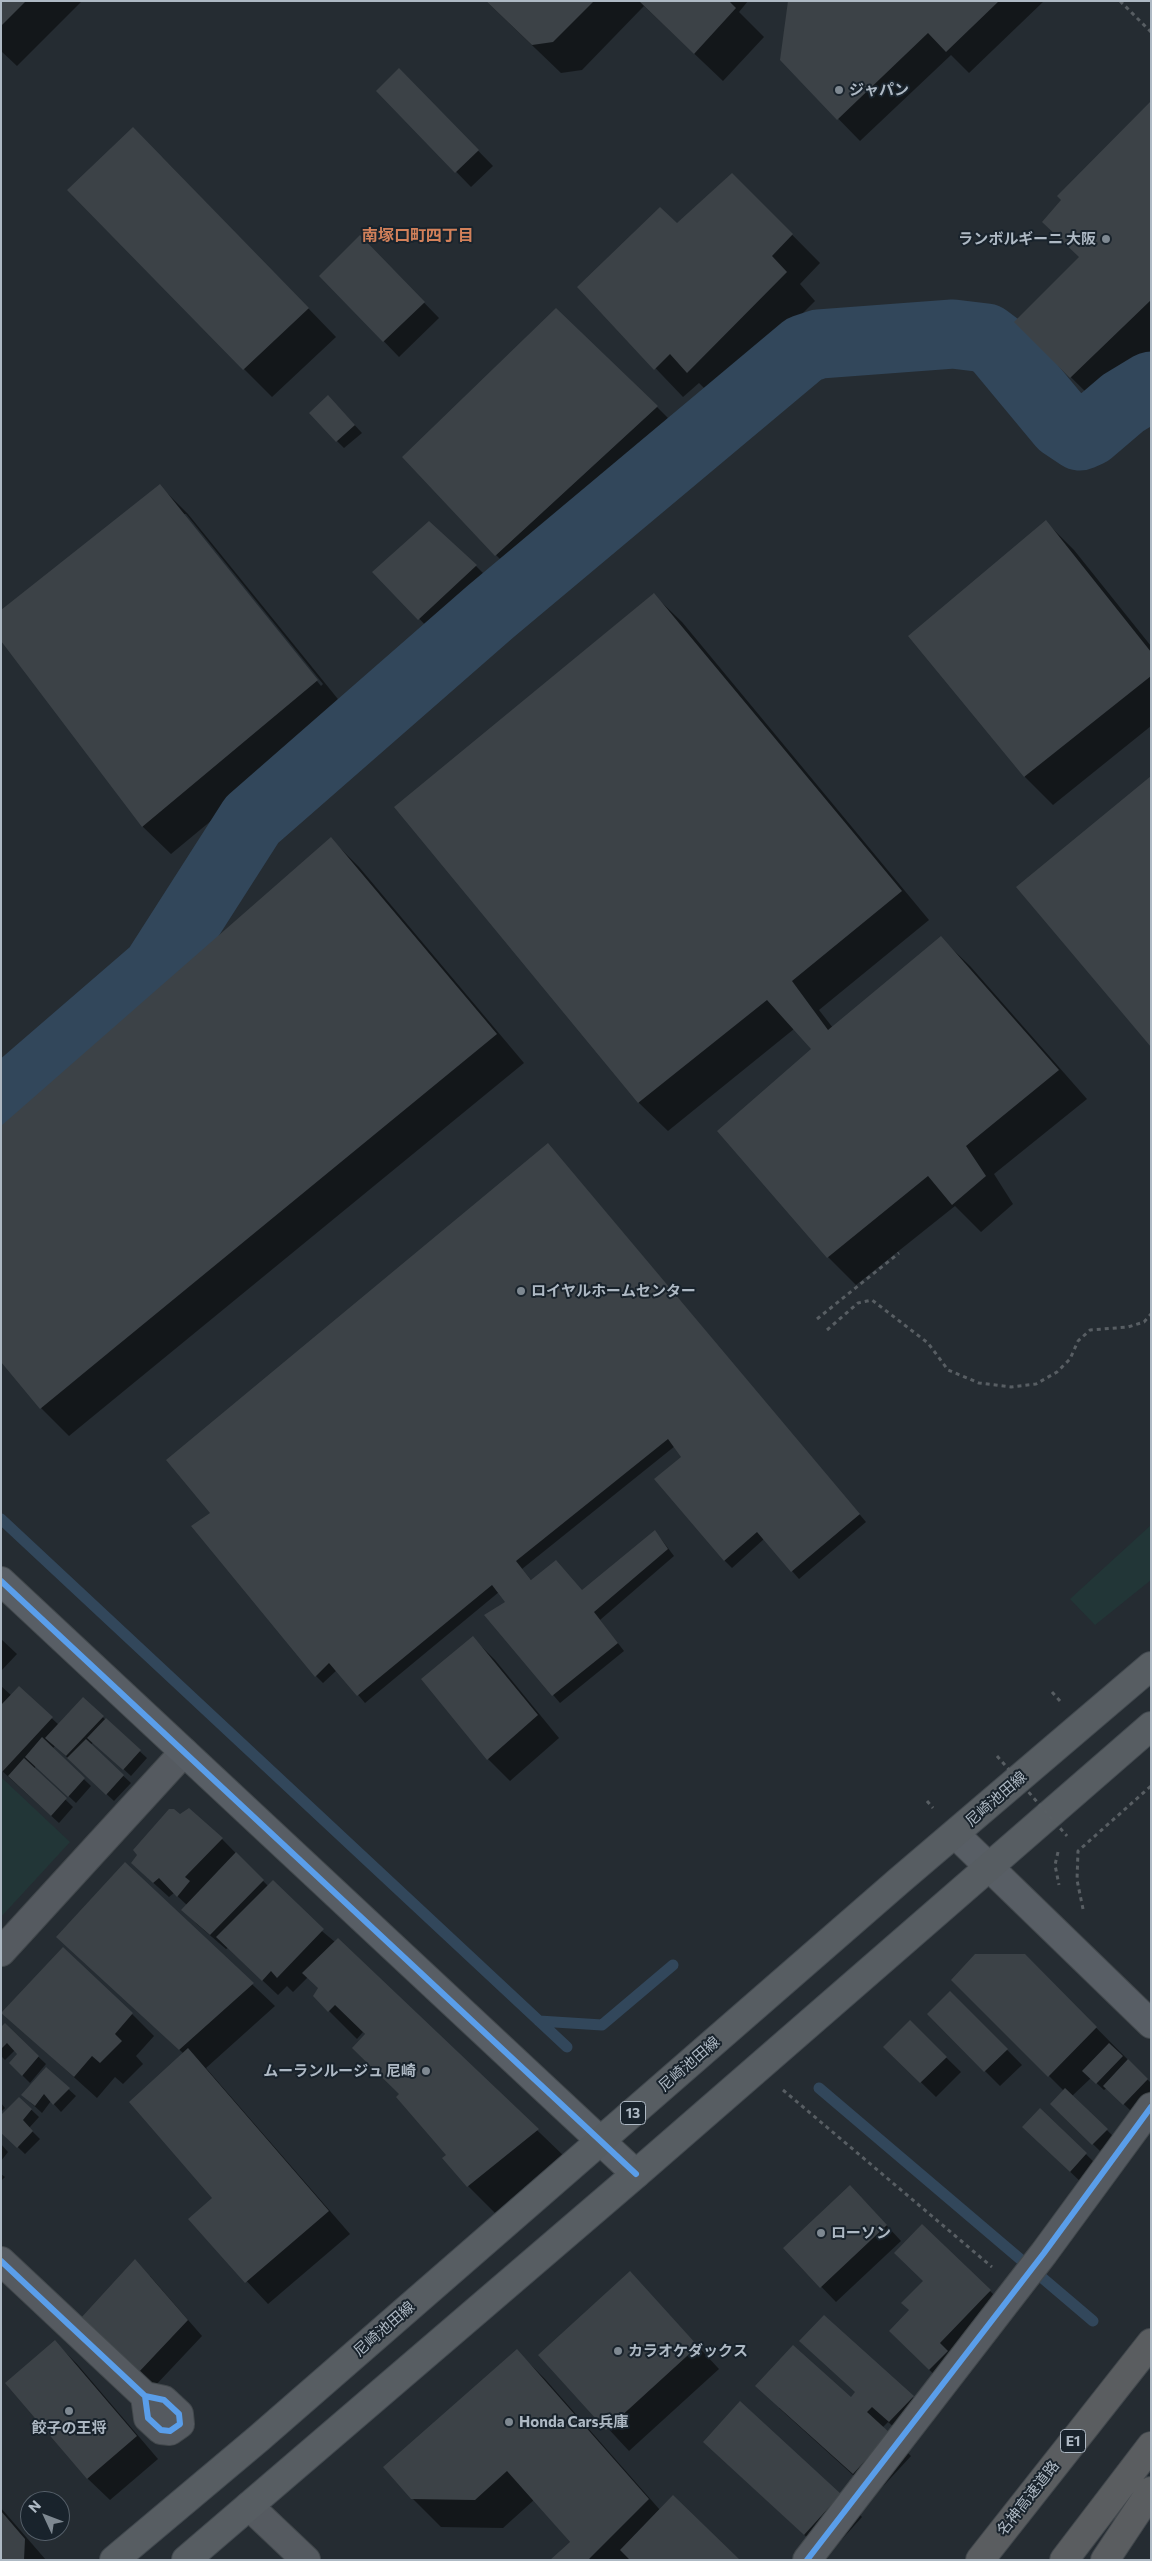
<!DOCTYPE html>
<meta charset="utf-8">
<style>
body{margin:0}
#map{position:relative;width:1152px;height:2561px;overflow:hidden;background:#252c32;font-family:Commissioner,sans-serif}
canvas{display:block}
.frame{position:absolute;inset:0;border:2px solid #aeb9c4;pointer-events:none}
.north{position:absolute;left:20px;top:2491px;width:50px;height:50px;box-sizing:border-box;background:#19232c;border:1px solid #555f69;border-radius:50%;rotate:313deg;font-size:14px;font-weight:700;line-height:20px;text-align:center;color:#aeb9c4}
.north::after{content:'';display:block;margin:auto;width:18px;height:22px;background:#7e8891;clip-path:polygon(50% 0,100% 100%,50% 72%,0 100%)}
</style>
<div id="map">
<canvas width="1152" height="2561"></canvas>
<div class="frame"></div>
<div class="north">N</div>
</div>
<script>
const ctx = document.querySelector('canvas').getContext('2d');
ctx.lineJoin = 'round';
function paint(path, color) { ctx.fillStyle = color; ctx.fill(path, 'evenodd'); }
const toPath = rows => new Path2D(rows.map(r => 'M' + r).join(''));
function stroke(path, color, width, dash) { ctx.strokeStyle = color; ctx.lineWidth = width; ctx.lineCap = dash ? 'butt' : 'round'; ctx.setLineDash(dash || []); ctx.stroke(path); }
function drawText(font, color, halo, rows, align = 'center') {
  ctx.font = font + ' Commissioner,"Noto Sans JP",sans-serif'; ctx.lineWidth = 4; ctx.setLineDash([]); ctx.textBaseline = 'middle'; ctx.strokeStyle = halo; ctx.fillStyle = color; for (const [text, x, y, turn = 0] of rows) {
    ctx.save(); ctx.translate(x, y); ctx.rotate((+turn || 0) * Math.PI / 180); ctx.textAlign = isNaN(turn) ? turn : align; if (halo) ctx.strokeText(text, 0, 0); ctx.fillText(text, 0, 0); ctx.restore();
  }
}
paint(toPath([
 [1151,1525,1151,1580,1095,1625,1070,1599],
 [1,1777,70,1842,1,1917]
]), '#223637');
paint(toPath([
 [1,1,82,1,17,66,1,51],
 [486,1,748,1,739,12,764,37,723,81,644,6,582,70,561,73],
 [789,1,1044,1,969,73,951,55,860,141,781,60],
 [414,85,493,166,471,187,378,91],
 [1151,103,1151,355,1099,405,1015,322,1080,258],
 [162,157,336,337,272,397,244,369],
 [732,174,820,263,800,284,815,301,716,400,699,383,683,397,579,288,677,224],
 [360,237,439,318,399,357,321,276],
 [335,404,362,433,344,448,337,441],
 [657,407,685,435,524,583,496,555],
 [160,486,188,514,346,709,171,854,142,826],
 [183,514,186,514,323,684,321,686],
 [1046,522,1074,550,1151,646,1151,726,1053,805,1025,777,910,636],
 [476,566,491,581,434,634,374,572],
 [653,594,682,622,929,920,819,1010,833,1028,941,938,970,966,1087,1099,994,1174,1013,1204,981,1232,955,1206,856,1285,828,1257,813,1049,794,1029,668,1131,639,1103,396,807],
 [331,839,359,867,524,1063,69,1436,41,1408],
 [555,1152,866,1522,799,1579,764,1539,732,1568,724,1560,682,1457,675,1446,522,1569,532,1581,582,1591,655,1531,674,1556,600,1620,624,1651,560,1703,486,1616,507,1602,499,1592,365,1703,337,1670,323,1683,316,1676,212,1514],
 [473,1638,495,1660,559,1738,510,1781,488,1759],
 [1,1639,17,1654,1,1671],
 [1,1686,12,1696,19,1688,59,1725,83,1699,147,1758,131,1776,94,1742,90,1745,131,1783,114,1801,55,1746,52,1749,91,1786,76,1803,36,1766,34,1769,73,1807,59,1823,1,1770],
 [180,1816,222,1839,268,1886,335,1942,338,1939,566,2158,496,2214,468,2186,448,2155,400,2094,366,2035,363,2032,357,2039,314,1996,320,1989,308,1977,293,1992,287,1986,278,1995,228,1948,226,1949,198,1925,183,1910,188,1906,174,1893,169,1897,148,1878],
 [125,1864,275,2006,206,2068,350,2234,268,2304,189,2219,214,2198,184,2054,58,1937],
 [1024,1955,1151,2083,1151,2090,1131,2111,1107,2088,1104,2090,1091,2078,1072,2096,1114,2137,1100,2151,1052,2104,1064,2091,953,1980],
 [950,1992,1022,2065,1000,2086,928,2014],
 [3,2013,132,2014,154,2036,136,2056,143,2064,123,2084,115,2077,97,2098],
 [910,2022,961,2072,936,2097,885,2047],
 [5,2025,46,2064,30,2083,10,2063,19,2054,15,2050,5,2060,1,2056,1,2029],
 [46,2069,76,2096,61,2112,51,2101,42,2113,30,2102],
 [19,2098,39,2117,29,2128,40,2139,25,2154,1,2131],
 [1,2103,5,2108,1,2112],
 [1040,2109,1101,2169,1085,2186,1039,2142],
 [1,2144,8,2152,1,2161],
 [1,2174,5,2177,1,2181],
 [865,2202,901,2241,836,2302,784,2248],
 [630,2273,719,2369,629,2451,540,2355],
 [150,2276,202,2336,154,2387,97,2334],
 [990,2291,1012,2313,961,2366,969,2374,952,2392,912,2353],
 [55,2342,77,2364,158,2459,110,2500,87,2478],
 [517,2351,545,2379,660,2510,738,2560,552,2560,571,2543,534,2500,503,2528,441,2527,412,2498],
 [913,2397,928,2412,904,2436,888,2422,882,2428,911,2456,875,2495,779,2408,851,2399],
 [704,2442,840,2495,862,2517,827,2556],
 [1,2508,46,2560,1,2560]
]), '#0007');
stroke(toPath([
 [1,1519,567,2047],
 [539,2021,602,2025,673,1965],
 [819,2088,1093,2321]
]), '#32475b', 11);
stroke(toPath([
 [1,1104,156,970,252,820,490,612,804,349,819,344,953,334,986,338,998,347,1062,424,1080,436,1089,432,1123,403,1151,386]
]), '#32475b', 69);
paint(toPath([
 [1,1,26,1,1,26],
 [486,1,594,1,553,42,532,45],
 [639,1,729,1,736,8,694,54],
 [788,1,999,1,946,52,928,33,837,120,780,60],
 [399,68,479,150,455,173,376,91],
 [1151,101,1151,300,1070,378,1014,322,1079,257,1042,222,1061,200,1057,196],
 [133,127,309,308,243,370,67,190],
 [732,173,793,234,772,256,787,272,687,373,670,354,654,370,577,287,660,207,677,223],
 [360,235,425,302,383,342,319,276],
 [556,308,658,406,495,556,402,457],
 [328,395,355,425,336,442,309,413],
 [160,484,318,680,142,827,1,641,1,610],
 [1046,520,1151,652,1151,676,1024,777,908,636],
 [429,521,477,565,418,620,372,572],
 [654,593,902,891,792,981,828,1030,941,936,1059,1070,966,1146,986,1176,952,1205,928,1176,827,1258,717,1131,811,1049,767,1000,638,1103,394,807],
 [1151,776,1151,1047,1016,887],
 [331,837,497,1034,40,1409,1,1362,1,1126],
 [548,1143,860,1514,791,1572,757,1532,724,1561,654,1479,681,1457,668,1439,516,1561,531,1580,556,1560,582,1590,655,1530,668,1549,594,1612,618,1643,552,1696,484,1615,505,1602,492,1585,357,1696,329,1663,315,1677,191,1526,210,1513,166,1460],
 [473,1636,538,1715,487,1760,421,1679],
 [19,1686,53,1717,2,1772,1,1705],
 [83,1697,104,1716,66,1756,45,1738],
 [106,1718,141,1750,123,1770,87,1738],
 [42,1737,85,1778,68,1797,25,1757],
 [86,1739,124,1775,106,1795,67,1758],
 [24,1758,67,1798,51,1816,8,1776],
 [189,1808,223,1838,185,1877,190,1881,177,1897,159,1878,153,1883,131,1863,137,1855,133,1850,169,1809,174,1809,180,1814],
 [236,1852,264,1880,210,1935,181,1910],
 [125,1862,254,1983,179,2050,56,1937],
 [273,1880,324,1929,277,1978,271,1971,262,1981,216,1937],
 [338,1938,539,2129,467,2187,442,2158,446,2155,396,2097,399,2094,352,2048,365,2034,335,2005,328,2012,313,1996,318,1988,302,1973],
 [63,1947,133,2013,115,2034,122,2041,100,2063,92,2056,74,2077,1,2013],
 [975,1954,1025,1954,1097,2027,1048,2077,951,1980],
 [950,1991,1008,2049,984,2072,927,2014],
 [910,2020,947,2057,920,2083,883,2047],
 [5,2023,39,2056,22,2076,9,2063,17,2054,7,2043,1,2049,1,2027],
 [1109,2043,1123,2056,1096,2084,1082,2071],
 [188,2048,329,2211,245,2283,188,2219,212,2198,129,2102],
 [1128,2059,1148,2079,1123,2105,1103,2086],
 [46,2067,70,2088,53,2105,44,2094,35,2106,21,2095],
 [1065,2088,1108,2129,1092,2145,1050,2104],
 [19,2097,32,2109,23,2120,33,2131,17,2148,1,2133,1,2115],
 [1040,2108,1087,2153,1070,2172,1022,2127],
 [850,2185,887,2225,820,2288,783,2248],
 [922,2224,991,2290,940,2343,948,2351,929,2370,889,2331,909,2310,901,2303,923,2281,894,2253],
 [135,2259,188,2320,138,2373,80,2319],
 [630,2271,698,2346,606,2430,538,2355],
 [824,2315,914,2396,889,2422,872,2407,867,2412,890,2433,853,2474,755,2386,793,2345,851,2397,855,2392,799,2341],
 [55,2340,137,2436,87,2479,5,2383],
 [517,2349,649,2499,588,2560,550,2560,570,2542,507,2471,475,2500,411,2499,383,2467],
 [740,2401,841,2494,804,2535,703,2442],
 [673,2495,740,2560,630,2560,620,2550],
 [1,2511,25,2539,24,2560,1,2560]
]), '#3c4247');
const street = toPath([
 [1,1952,184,1752],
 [1,2261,145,2396,164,2400,179,2414,180,2424,170,2431,161,2430,148,2418,145,2396],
 [249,2506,306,2560],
 [807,2560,1044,2253,1151,2107]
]);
const secondary = toPath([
 [1,1581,636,2174],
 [955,1834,1151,2024]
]);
const primary = toPath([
 [114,2560,258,2439,900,1880,1151,1666],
 [186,2560,636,2174,1151,1726]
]);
const highway = toPath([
 [980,2560,1151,2343],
 [1064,2560,1151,2446],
 [1105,2560,1151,2491]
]);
stroke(street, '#42484c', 30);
stroke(secondary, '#42484c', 30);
stroke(primary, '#42494f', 30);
stroke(highway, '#42484d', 30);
stroke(toPath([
 [1120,1,1151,32],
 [817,1319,899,1253],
 [827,1330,858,1303,872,1300,928,1343,948,1370,979,1383,1011,1387,1036,1384,1057,1372,1070,1359,1078,1341,1090,1330,1128,1327,1144,1322,1151,1314],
 [1052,1692,1060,1701],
 [927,1801,933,1808],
 [1058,1852,1055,1865,1059,1885],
 [1083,1909,1077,1880,1078,1851,1151,1786],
 [783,2090,992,2267]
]), '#585e63', 3, [4, 4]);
stroke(street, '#555a60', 28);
stroke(secondary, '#585e65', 28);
stroke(primary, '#575d62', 28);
stroke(highway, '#5a5d60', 28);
stroke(toPath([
 [997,1756,1067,1836]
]), '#585e63', 3, [4, 4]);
stroke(toPath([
 [1,1581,636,2174],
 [1,2261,145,2396,164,2400,179,2414,180,2424,170,2431,161,2430,148,2418,145,2396],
 [807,2560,1044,2253,1151,2107]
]), '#5a9eea', 6);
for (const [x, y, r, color] of [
 [839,90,5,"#7e8891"],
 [1106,239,5,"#7e8891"],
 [521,1291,5,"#7e8891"],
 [426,2071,5,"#7e8891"],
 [821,2233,5,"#7e8891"],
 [618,2351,5,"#7e8891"],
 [69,2411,5,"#7e8891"],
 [509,2422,5,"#7e8891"]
]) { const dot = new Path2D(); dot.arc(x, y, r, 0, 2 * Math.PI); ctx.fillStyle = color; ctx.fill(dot); stroke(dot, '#19232c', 2); }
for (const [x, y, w] of [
 [633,2113,25],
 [1073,2441,25]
]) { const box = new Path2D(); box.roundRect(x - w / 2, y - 11.5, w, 23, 4); ctx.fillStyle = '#19232c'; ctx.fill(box); stroke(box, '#aeb9c4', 1); }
drawText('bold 14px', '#aeb9c4', null, [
 ["13",633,2113],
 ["E1",1073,2441]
]);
drawText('bold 15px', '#aeb9c4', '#19232c', [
 ["ジャパン",849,90],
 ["ランボルギーニ 大阪",1096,239,"right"],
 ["ロイヤルホームセンター",531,1291],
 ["ムーランルージュ 尼崎",416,2071,"right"],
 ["ローソン",831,2233],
 ["カラオケダックス",628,2351],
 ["Honda Cars兵庫",519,2422],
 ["餃子の王将",69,2428,"center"]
], 'left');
drawText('15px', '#aeb9c4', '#19232c', [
 ["尼崎池田線",996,1799,-41],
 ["尼崎池田線",689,2064,-41],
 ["尼崎池田線",384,2329,-41],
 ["名神高速道路",1028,2498,-52]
]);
drawText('bold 16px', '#d3815a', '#19232c', [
 ["南塚口町四丁目",418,236]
]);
</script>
